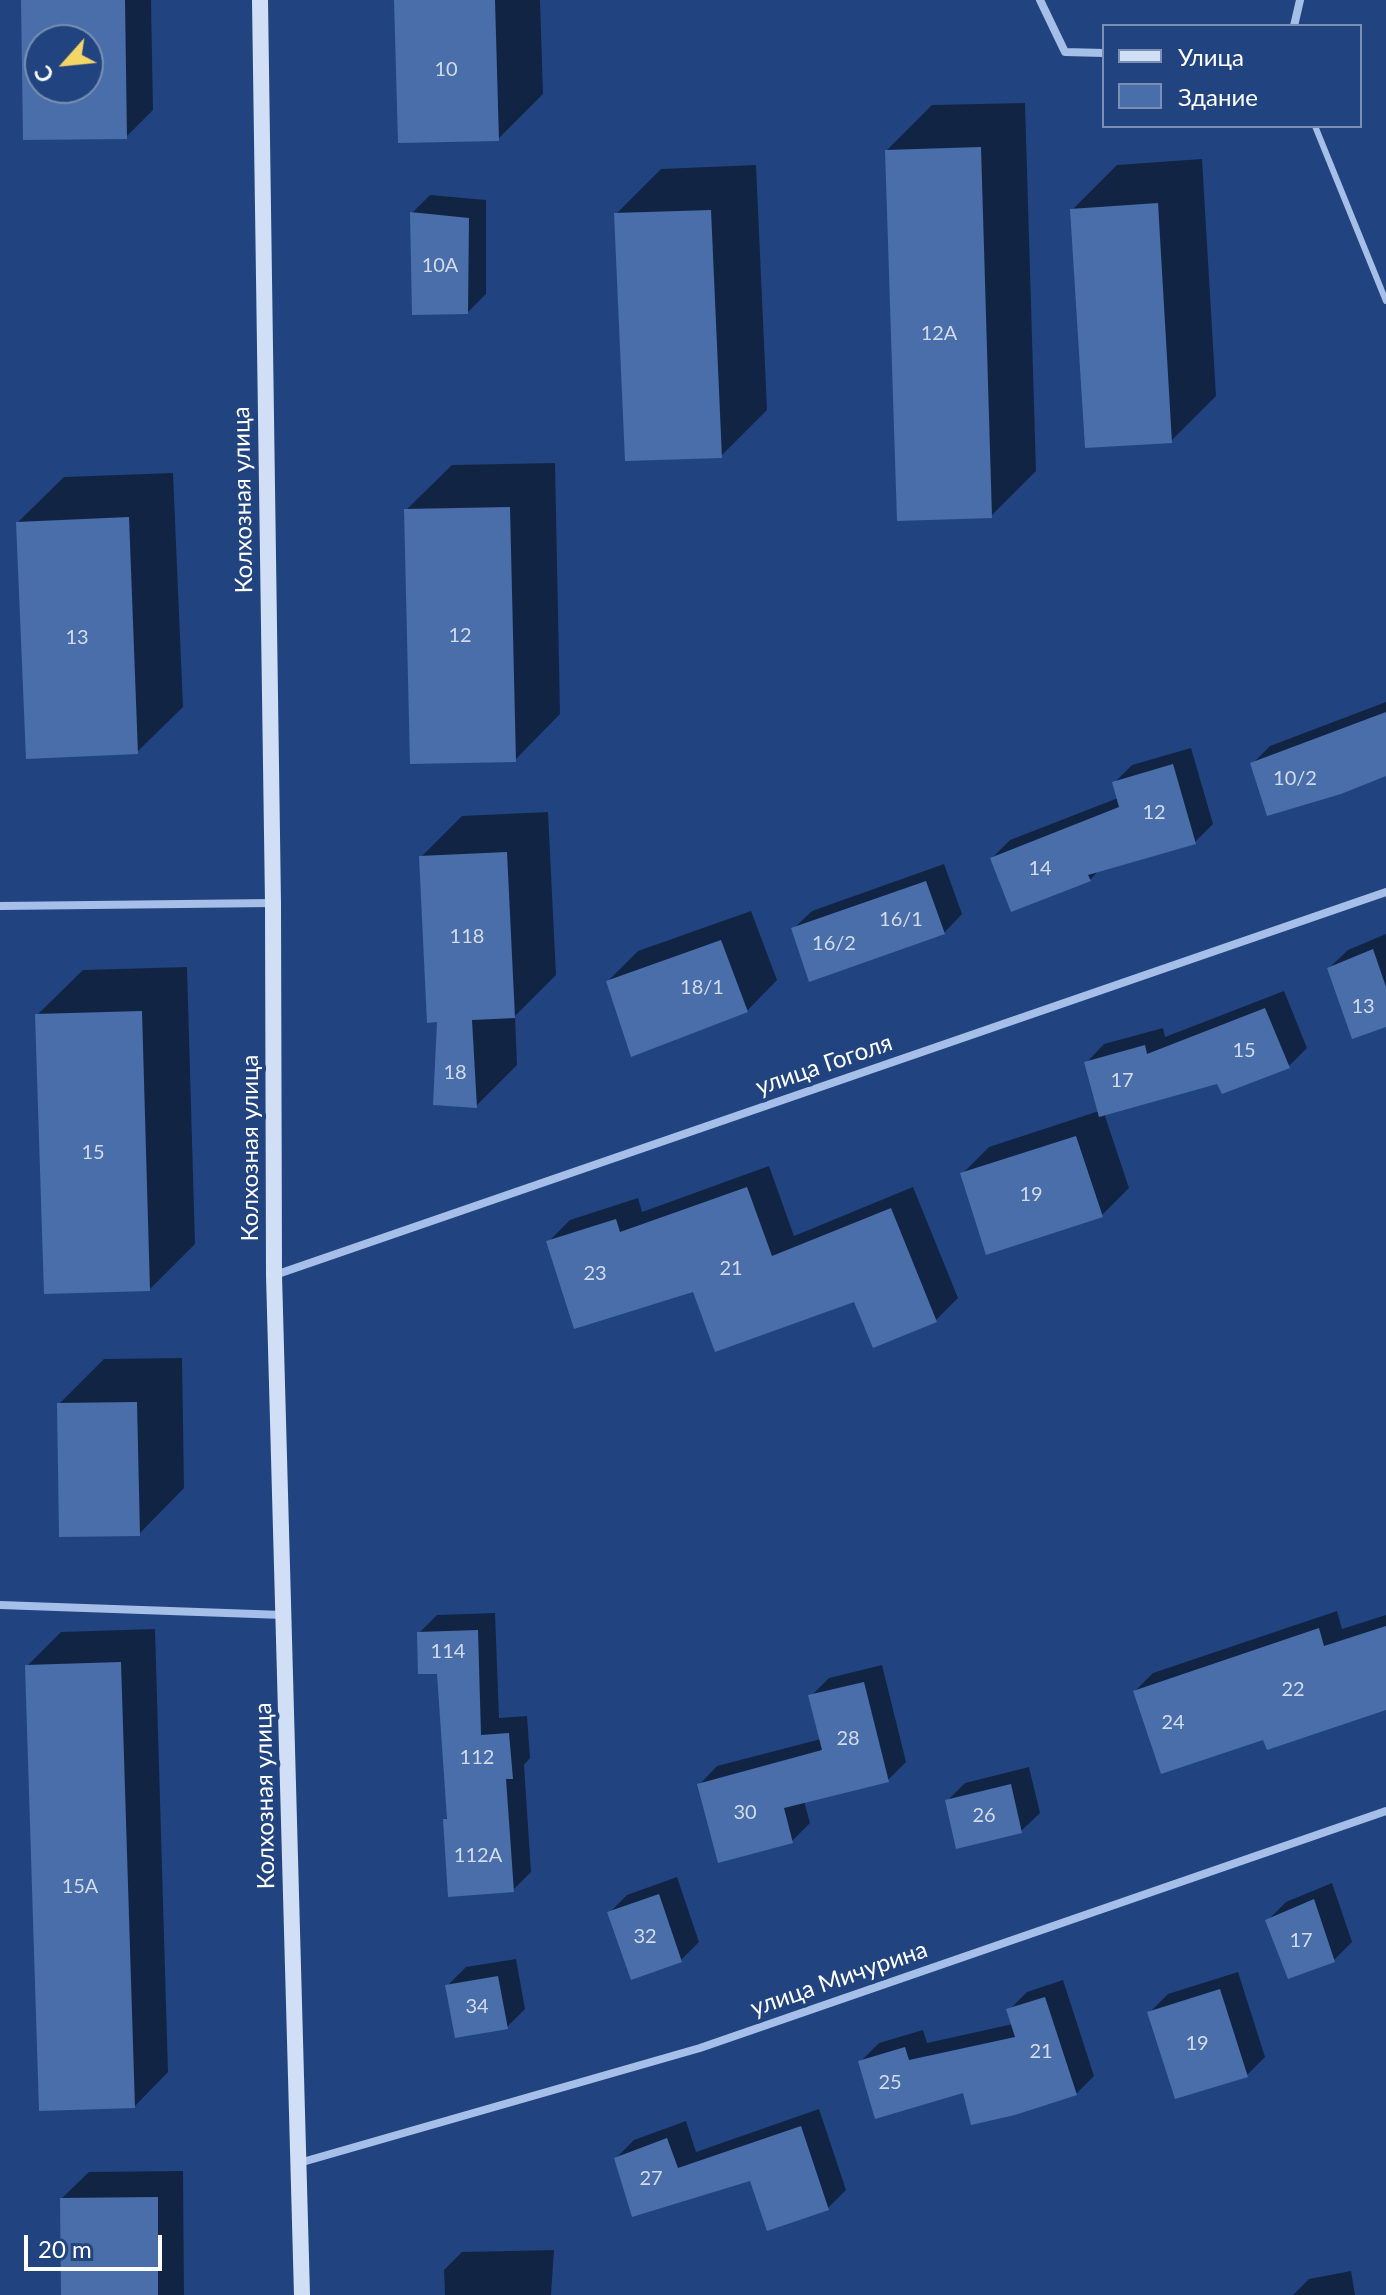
<!DOCTYPE html>
<meta charset="utf-8">
<style>
body{margin:0}
#map{position:relative;width:1386px;height:2295px;overflow:hidden;background:#214480;font-family:Lato,sans-serif}
canvas{display:block}
.legend{position:absolute;left:1102px;top:24px;width:260px;height:104px;box-sizing:border-box;background:#214480;border:2px solid #7a8fb3;margin:0;padding:10px 14px;list-style:none;font-size:24px;color:#fff}
.legend li{display:flex;align-items:center;gap:16px;height:40px}
.legend b{width:40px;border:2px solid #7a8fb3}
.north{position:absolute;left:24px;top:24px;width:80px;height:80px;box-sizing:border-box;background:#214480;border:2px solid #7a8fb3;border-radius:50%;rotate:243deg;font-size:22px;font-weight:700;line-height:32px;text-align:center;color:#fff}
.north::after{content:'';display:block;margin:auto;width:28px;height:36px;background:#f4d567;clip-path:polygon(50% 0,100% 100%,50% 72%,0 100%)}
.scale{position:absolute;left:24px;top:2235px;width:138px;height:36px;box-sizing:border-box;border:4px solid #fff;border-top:0;padding-left:10px;font-size:24px;line-height:28px;white-space:nowrap;color:#fff;-webkit-text-stroke:6px #214480;paint-order:stroke}
</style>
<div id="map">
<canvas width="1386" height="2295"></canvas>
<ul class="legend">
<li><b style="height:10px;background:#d0def6"></b>Улица</li>
<li><b style="height:22px;background:#496ea9"></b>Здание</li>
</ul>
<div class="north">С</div>
<div class="scale">20 m</div>
</div>
<script>
const ctx = document.querySelector('canvas').getContext('2d');
ctx.lineJoin = 'round';
function paint(path, color) { ctx.fillStyle = color; ctx.fill(path, 'evenodd'); }
const toPath = rows => new Path2D(rows.map(r => 'M' + r).join(''));
function stroke(path, color, width, dash) { ctx.strokeStyle = color; ctx.lineWidth = width; ctx.lineCap = dash ? 'butt' : 'round'; ctx.setLineDash(dash || []); ctx.stroke(path); }
function drawText(font, color, halo, rows, align = 'center') {
  ctx.font = font + ' Lato,sans-serif'; ctx.lineWidth = 8; ctx.setLineDash([]); ctx.textBaseline = 'middle'; ctx.strokeStyle = halo; ctx.fillStyle = color; for (const [text, x, y, turn = 0] of rows) {
    ctx.save(); ctx.translate(x, y); ctx.rotate((+turn || 0) * Math.PI / 180); ctx.textAlign = isNaN(turn) ? turn : align; if (halo) ctx.strokeText(text, 0, 0); ctx.fillText(text, 0, 0); ctx.restore();
  }
}
paint(toPath([
 [23,0,151,0,153,110,126,137,25,138],
 [40,40,88,40,88,88,40,88],
 [396,0,540,0,543,94,498,139],
 [1025,103,1036,471,991,516,887,150,932,105],
 [1202,159,1216,396,1171,441,1072,210,1117,165],
 [756,165,767,410,721,456,616,214,661,169],
 [430,195,486,200,486,294,468,312,412,213],
 [555,463,560,714,515,760,406,510,452,465],
 [173,473,183,707,137,752,18,522,64,477],
 [1386,702,1386,774,1252,764,1270,746],
 [1191,748,1213,824,1195,842,1100,869,1090,880,992,858,1010,840,1118,798,1114,783,1132,765],
 [548,812,556,975,515,1016,517,1065,476,1106,439,1020,421,857,462,816],
 [944,864,962,914,944,933,793,929,812,911],
 [751,911,777,980,747,1011,608,981,638,951],
 [1386,934,1386,1024,1329,968,1348,950],
 [187,967,195,1244,150,1289,37,1015,83,970],
 [1284,991,1307,1048,1289,1066,1219,1081,1104,1113,1129,1188,1102,1215,962,1174,989,1147,1099,1111,1086,1063,1104,1044,1163,1028,1165,1037],
 [769,1166,794,1236,913,1187,958,1298,936,1320,855,1299,694,1289,548,1242,570,1220,638,1198,642,1212],
 [182,1358,184,1488,139,1534,59,1404,104,1359],
 [1337,1611,1342,1629,1386,1615,1386,1708,1264,1737,1135,1691,1153,1673],
 [495,1613,499,1718,527,1716,530,1758,524,1765,531,1872,513,1890,445,1820,448,1816,439,1671,419,1633,437,1615],
 [155,1629,168,2072,134,2107,27,1666,61,1632],
 [882,1665,906,1762,888,1780,804,1801,810,1823,792,1841,699,1785,717,1766,821,1739,811,1696,829,1678],
 [1029,1767,1040,1813,1021,1831,947,1801,965,1783],
 [677,1877,699,1942,681,1960,609,1913,627,1895],
 [1332,1883,1352,1942,1334,1960,1268,1920,1286,1902],
 [516,1959,525,2009,507,2027,447,1986,466,1967],
 [1238,1972,1265,2057,1247,2075,1150,2012,1168,1994],
 [1063,1980,1094,2076,1076,2094,964,2090,861,2061,879,2043,923,2030,927,2043,1013,2024,1009,2010,1027,1992],
 [819,2109,846,2190,828,2208,751,2178,633,2215,616,2158,634,2140,686,2121,696,2152],
 [183,2171,184,2295,63,2295,62,2198,89,2172],
 [554,2250,551,2295,445,2295,444,2270,462,2252],
 [1351,2271,1355,2295,1293,2295,1309,2279]
]), '#0007');
paint(toPath([
 [21,0,125,0,127,139,23,140],
 [40,40,88,40,88,88,40,88],
 [394,0,495,0,499,141,398,143],
 [981,147,992,518,897,521,885,150],
 [1158,203,1172,443,1085,448,1070,209],
 [711,210,722,458,625,461,614,213],
 [410,212,469,218,468,314,412,315],
 [510,507,516,762,410,764,404,509],
 [129,517,138,754,26,759,16,522],
 [1386,712,1386,776,1341,794,1267,816,1250,763],
 [1173,764,1196,844,1088,875,1091,881,1011,912,990,858,1119,807,1112,782],
 [507,852,515,1018,472,1020,477,1108,433,1105,437,1022,427,1023,419,856],
 [926,881,945,934,809,982,791,928],
 [721,940,748,1012,631,1057,606,981],
 [1373,949,1386,987,1386,1027,1352,1039,1327,968],
 [1265,1008,1290,1068,1222,1094,1217,1084,1099,1117,1084,1062,1145,1045,1147,1054],
 [142,1011,150,1291,44,1294,35,1014],
 [1076,1136,1103,1217,986,1255,960,1173],
 [747,1187,772,1256,891,1208,937,1322,873,1348,854,1302,715,1352,693,1292,574,1329,546,1241,616,1219,620,1232],
 [137,1402,140,1536,59,1537,57,1403],
 [1386,1626,1386,1710,1267,1750,1263,1740,1161,1774,1133,1691,1319,1628,1324,1646],
 [478,1630,481,1735,509,1733,513,1779,506,1779,514,1892,448,1897,443,1819,447,1819,437,1674,418,1674,417,1632],
 [121,1662,135,2108,39,2111,25,1665],
 [864,1682,889,1782,784,1808,793,1843,718,1863,697,1784,822,1750,808,1695],
 [1011,1784,1022,1833,956,1849,945,1800],
 [659,1894,682,1962,631,1980,607,1912],
 [1314,1899,1335,1962,1288,1979,1265,1920],
 [498,1976,508,2029,455,2038,445,1985],
 [1220,1989,1248,2077,1175,2099,1147,2012],
 [1045,1997,1077,2095,1015,2115,971,2125,963,2093,875,2119,858,2061,905,2047,909,2060,1015,2037,1006,2009],
 [801,2126,829,2210,767,2231,750,2181,632,2217,614,2158,667,2138,678,2168],
 [158,2197,158,2295,61,2295,60,2198]
]), '#496ea9');
stroke(toPath([
 [1315,126,1386,301]
]), '#a6bfe8', 6);
stroke(toPath([
 [1040,0,1065,52,1104,53],
 [1294,26,1300,0],
 [0,906,273,903],
 [275,1275,1386,892],
 [0,1605,283,1615],
 [299,2163,700,2048,1386,1811]
]), '#a6bfe8', 8);
stroke(toPath([
 [260,0,273,903,274,1275,302,2295]
]), '#d0def6', 16);
drawText('20px', '#d2dbea', null, [
 ["10",446,70],
 ["10А",440,266],
 ["12А",939,334],
 ["12",460,636],
 ["13",77,638],
 ["10/2",1295,779],
 ["12",1154,813],
 ["14",1040,869],
 ["16/1",901,920],
 ["118",467,937],
 ["16/2",834,944],
 ["18/1",702,988],
 ["13",1363,1007],
 ["15",1244,1051],
 ["18",455,1073],
 ["17",1122,1081],
 ["15",93,1153],
 ["19",1031,1195],
 ["21",731,1269],
 ["23",595,1274],
 ["114",448,1652],
 ["22",1293,1690],
 ["24",1173,1723],
 ["28",848,1739],
 ["112",477,1758],
 ["30",745,1813],
 ["26",984,1816],
 ["112А",478,1856],
 ["15А",80,1887],
 ["32",645,1937],
 ["17",1301,1941],
 ["34",477,2007],
 ["19",1197,2044],
 ["21",1041,2052],
 ["25",890,2083],
 ["27",651,2179]
]);
drawText('24px', '#fff', '#214480', [
 ["Колхозная улица",243,500,-91],
 ["улица Гоголя",824,1065,-19],
 ["Колхозная улица",250,1148,-90],
 ["Колхозная улица",265,1796,-91],
 ["улица Мичурина",839,1979,-19]
]);
</script>
